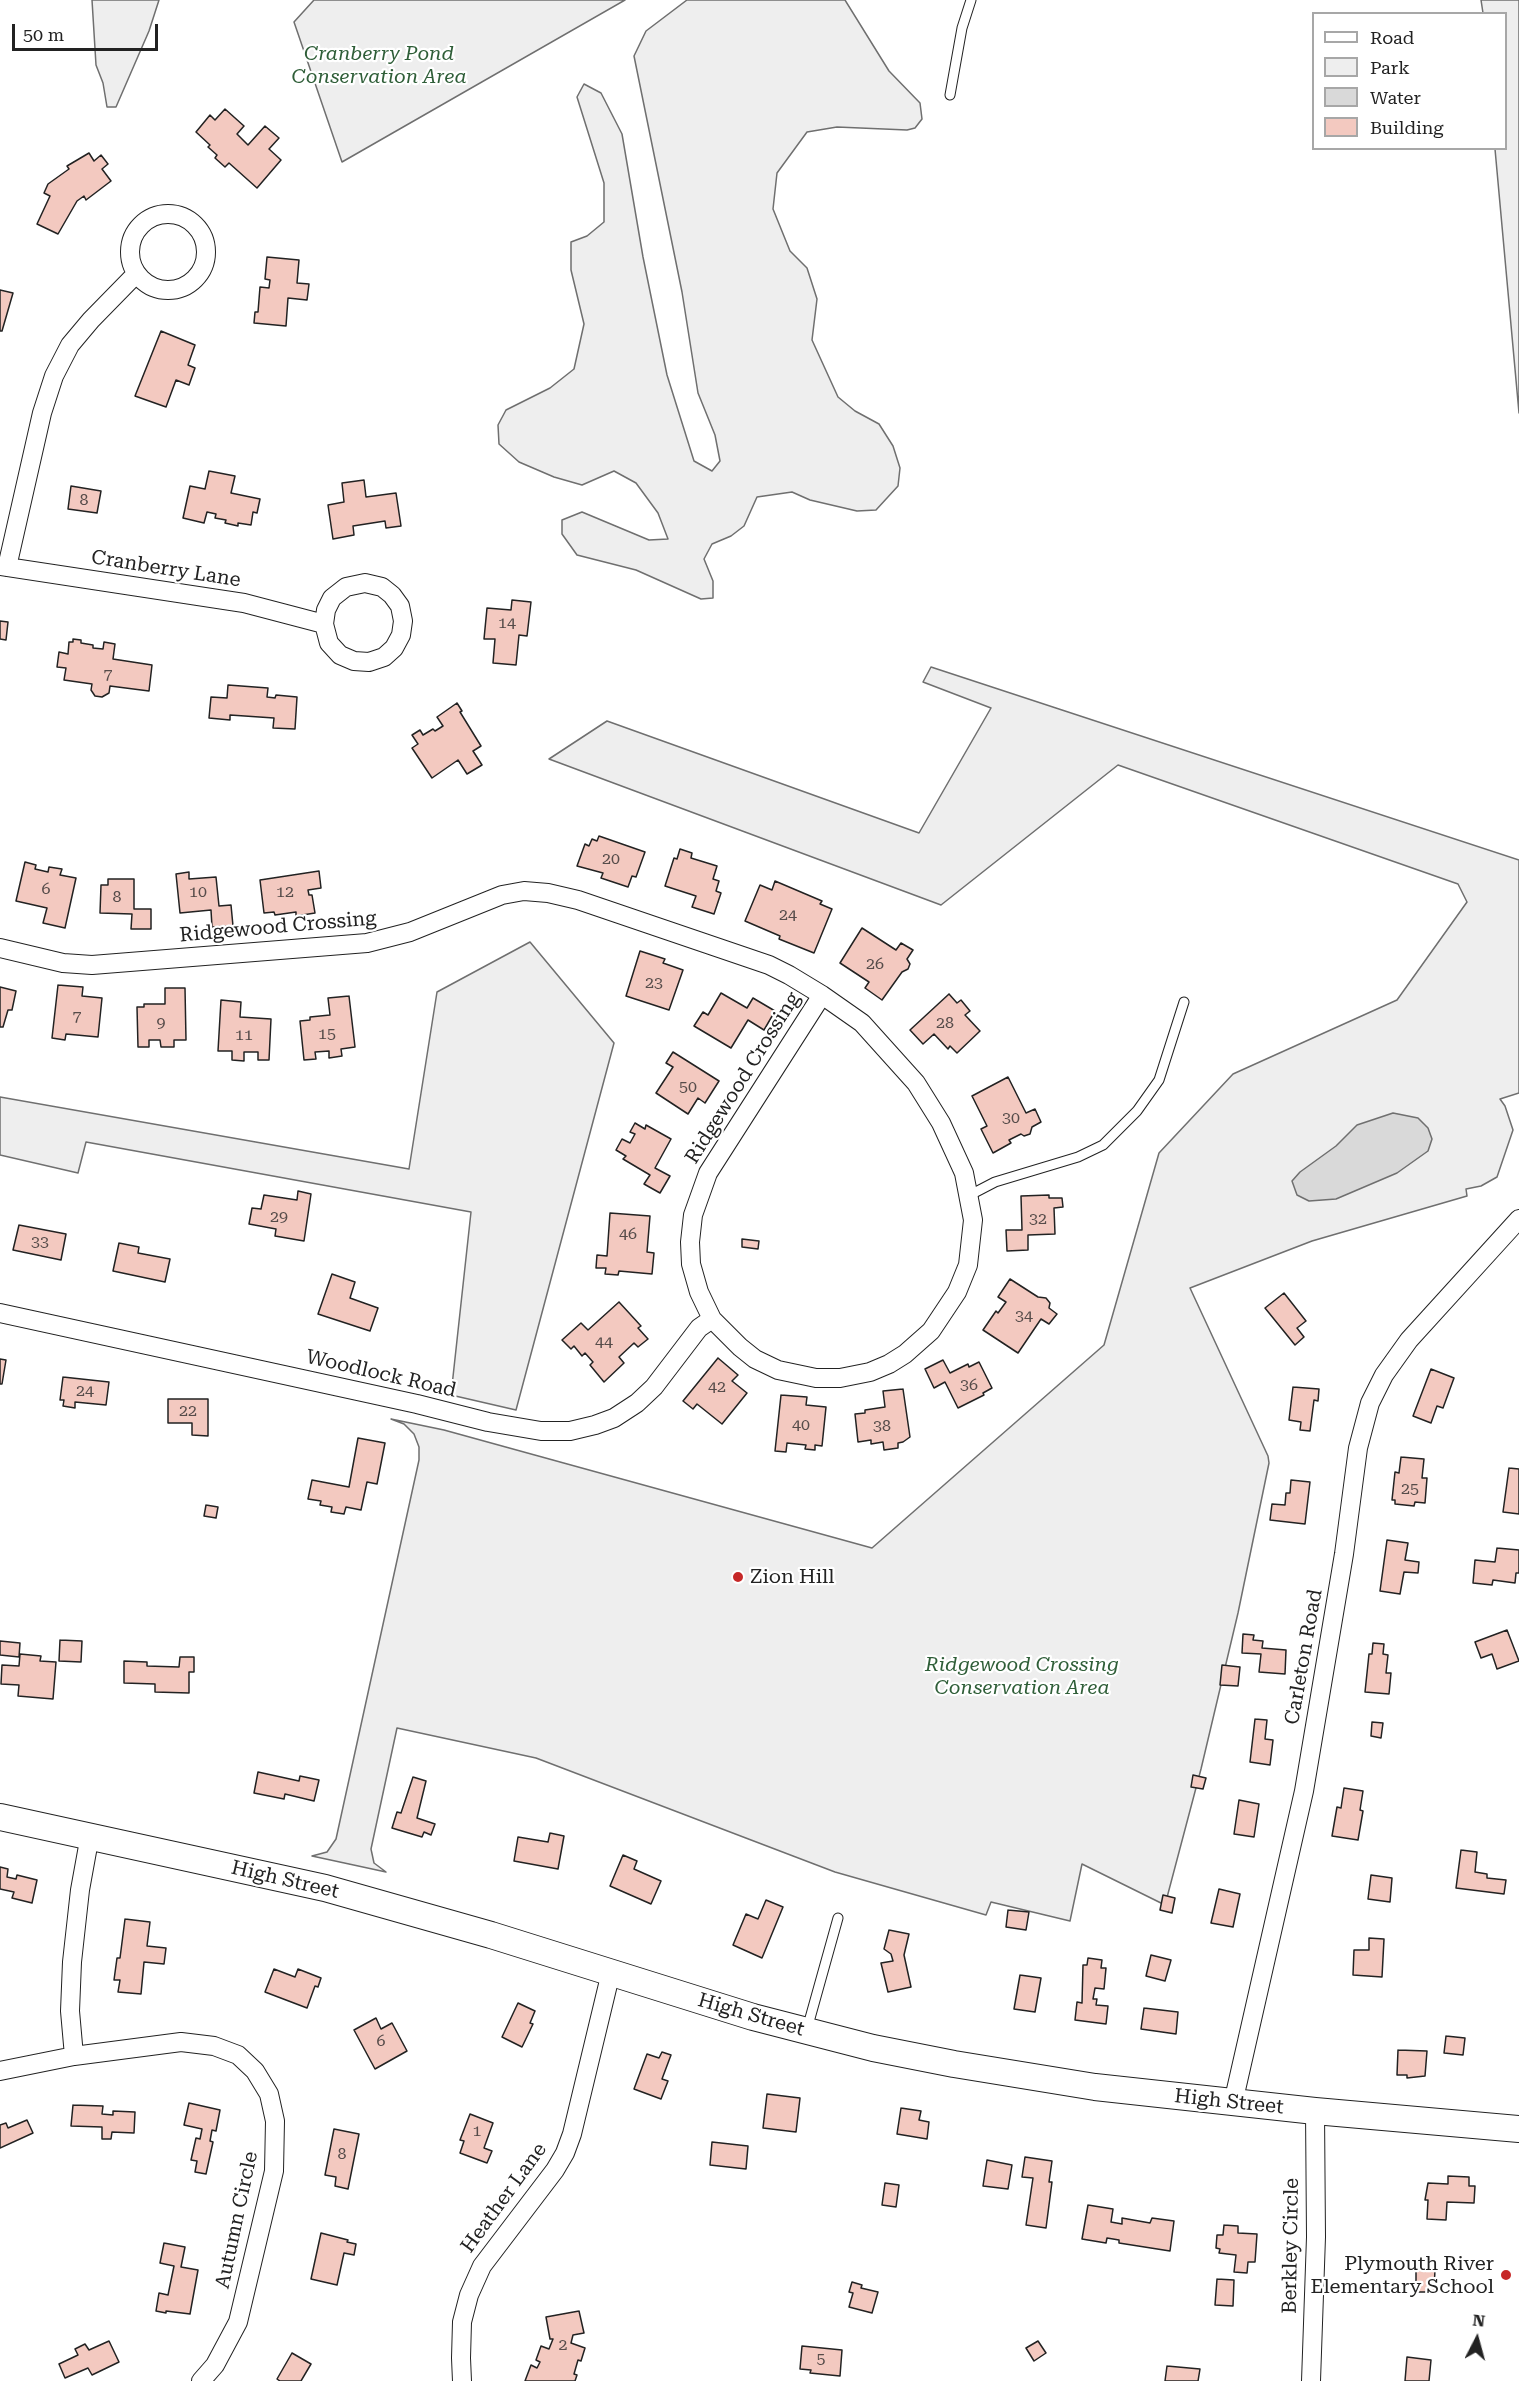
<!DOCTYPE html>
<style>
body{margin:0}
#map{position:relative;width:1519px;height:2381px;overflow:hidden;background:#fff;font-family:"Roboto Serif",serif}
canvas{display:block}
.legend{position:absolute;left:1312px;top:12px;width:195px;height:138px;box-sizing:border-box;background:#fff;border:2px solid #a7a7a7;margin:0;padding:8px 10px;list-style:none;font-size:18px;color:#222}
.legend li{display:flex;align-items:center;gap:12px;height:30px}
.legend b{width:30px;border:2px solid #a7a7a7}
.north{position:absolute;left:1447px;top:2309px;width:60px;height:60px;-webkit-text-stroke:4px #fff;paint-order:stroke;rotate:6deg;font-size:16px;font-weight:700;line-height:24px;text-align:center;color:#222}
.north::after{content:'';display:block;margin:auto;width:21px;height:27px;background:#222;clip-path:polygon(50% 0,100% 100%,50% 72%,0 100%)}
.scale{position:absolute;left:12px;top:24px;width:146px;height:27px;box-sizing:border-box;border:3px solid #222;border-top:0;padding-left:8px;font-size:18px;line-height:21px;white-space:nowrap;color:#222;-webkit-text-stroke:4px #fff;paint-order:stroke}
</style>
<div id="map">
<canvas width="1519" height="2381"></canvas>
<ul class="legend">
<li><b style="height:8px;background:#fff"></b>Road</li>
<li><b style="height:16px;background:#eee"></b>Park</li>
<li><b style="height:16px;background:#d9d9d9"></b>Water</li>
<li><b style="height:16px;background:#f3c9c0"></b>Building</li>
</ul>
<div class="north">N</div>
<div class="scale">50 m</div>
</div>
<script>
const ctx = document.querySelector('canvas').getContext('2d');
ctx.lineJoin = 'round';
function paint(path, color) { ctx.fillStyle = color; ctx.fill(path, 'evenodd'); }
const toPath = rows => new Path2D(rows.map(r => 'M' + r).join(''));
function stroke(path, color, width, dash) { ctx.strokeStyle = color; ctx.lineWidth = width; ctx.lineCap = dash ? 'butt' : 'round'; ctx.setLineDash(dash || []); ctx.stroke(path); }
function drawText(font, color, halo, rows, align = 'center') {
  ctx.font = font + ' "Roboto Serif",serif'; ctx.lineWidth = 4.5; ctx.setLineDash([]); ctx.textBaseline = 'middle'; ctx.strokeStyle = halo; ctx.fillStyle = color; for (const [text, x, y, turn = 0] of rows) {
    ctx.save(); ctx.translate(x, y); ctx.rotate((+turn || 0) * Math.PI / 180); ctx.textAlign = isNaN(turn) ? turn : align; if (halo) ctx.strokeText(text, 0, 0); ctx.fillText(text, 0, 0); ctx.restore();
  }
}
const green = toPath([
 [92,0,159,0,149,31,116,107,107,107,103,83,96,65,92,0],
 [314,0,625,0,342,162,294,22,314,0],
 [687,0,845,0,889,71,920,103,922,119,915,128,907,130,837,127,807,132,777,173,773,209,790,251,807,268,817,299,812,340,838,397,855,411,879,424,893,446,900,468,898,486,876,510,857,511,810,500,792,492,757,497,744,526,731,536,712,544,704,559,713,581,713,598,701,599,636,570,577,555,562,534,562,520,582,512,649,540,668,539,658,513,636,483,614,471,582,485,554,477,519,462,499,444,498,425,506,410,550,388,574,369,584,324,571,270,571,242,587,236,604,222,604,183,577,97,584,84,601,93,622,134,643,257,667,375,694,461,712,471,720,461,715,435,698,393,682,292,634,56,646,31,687,0],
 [1481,0,1519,0,1519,413,1495,149,1506,148,1506,14,1483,13,1481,0],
 [931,667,1519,860,1519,1093,1500,1099,1505,1106,1513,1130,1497,1177,1481,1186,1466,1189,1467,1196,1312,1241,1190,1288,1268,1456,1269,1463,1238,1613,1201,1769,1165,1905,1082,1864,1070,1921,991,1902,986,1915,835,1872,536,1758,397,1728,371,1849,374,1863,386,1872,312,1856,327,1852,336,1839,419,1460,419,1447,414,1434,404,1424,391,1419,444,1430,872,1548,1104,1345,1159,1153,1233,1074,1397,1000,1467,902,1458,884,1118,765,941,905,549,759,607,721,919,833,991,708,923,682,931,667],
 [530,942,614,1043,516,1410,451,1395,471,1212,86,1142,78,1173,0,1155,0,1097,409,1169,437,992,530,942]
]);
paint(green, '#eee');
stroke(green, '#6f6f6f', 1.5);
const water = toPath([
 [1393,1113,1418,1118,1428,1128,1432,1139,1428,1151,1397,1173,1336,1199,1309,1201,1297,1195,1292,1181,1300,1172,1336,1146,1357,1125,1393,1113]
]);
paint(water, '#d9d9d9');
stroke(water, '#6f6f6f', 1.5);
const building = toPath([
 [225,109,244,126,237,134,248,145,265,126,279,138,269,149,281,160,257,188,229,163,225,167,215,158,217,155,208,147,210,145,196,132,210,115,215,120,225,109],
 [89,153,94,161,101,155,108,164,102,169,111,181,86,200,84,196,77,201,58,234,37,224,50,196,44,193,48,184,69,169,67,166,89,153],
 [267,257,299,260,297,283,309,284,307,300,288,298,286,326,254,323,255,312,258,312,260,287,269,288,270,280,265,279,267,257],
 [0,290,13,293,2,331,0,331,0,290],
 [161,331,195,345,188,365,195,368,189,385,176,380,166,407,135,396,161,331],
 [209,471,235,476,231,493,260,499,257,513,253,512,251,525,238,523,238,526,225,523,226,520,215,518,216,514,207,512,204,523,183,518,190,486,205,489,209,471],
 [364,480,366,497,396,493,401,526,386,528,385,521,353,526,354,535,333,539,328,505,344,502,342,483,364,480],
 [71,486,101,491,97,513,68,509,71,486],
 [512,600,531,602,527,636,519,635,516,665,493,663,495,639,484,639,487,608,511,610,512,600],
 [0,621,8,622,6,640,0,639,0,621],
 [73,639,81,640,81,643,93,645,93,648,103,649,104,642,115,644,113,659,152,665,149,691,110,686,109,693,102,697,95,696,91,690,92,684,64,680,66,668,57,667,59,652,68,654,69,642,73,642,73,639],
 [228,685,268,688,267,697,275,698,276,695,297,697,295,729,273,728,274,718,230,715,230,720,209,718,211,697,227,698,228,685],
 [457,703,462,711,460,712,481,746,473,751,482,765,467,774,458,760,432,778,412,748,418,744,412,735,420,730,423,735,433,729,435,731,443,726,437,717,457,703],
 [599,836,645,852,636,877,632,876,628,887,601,878,603,873,577,866,585,844,589,846,592,839,597,841,599,836],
 [680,849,692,853,691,858,717,866,713,879,719,881,716,891,721,893,714,914,692,907,696,896,665,886,674,858,677,859,680,849],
 [25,862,36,865,35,869,48,872,49,867,62,869,60,875,76,878,65,928,43,923,47,908,16,901,25,862],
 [319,871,321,888,308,890,309,895,312,895,315,913,296,916,296,912,275,915,274,912,264,913,260,880,319,871],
 [189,872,189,879,216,877,219,906,231,905,233,926,212,927,211,910,180,913,176,874,189,872],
 [108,879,134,879,134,909,151,909,151,929,131,929,132,914,100,913,101,885,108,885,108,879],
 [775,881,822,901,820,904,832,909,814,953,779,939,780,936,745,921,760,885,772,890,775,881],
 [862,928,896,950,901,943,913,950,907,959,910,964,908,969,902,972,882,1000,865,988,869,982,840,963,862,928],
 [640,951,665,959,663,963,683,970,669,1010,626,996,640,951],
 [58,985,83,987,82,996,102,998,98,1037,66,1034,65,1040,52,1038,58,985],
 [0,987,16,991,12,1010,8,1010,3,1027,0,1027,0,987],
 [165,988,185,988,186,1040,174,1040,174,1047,161,1047,160,1040,149,1040,149,1047,138,1047,137,1007,144,1007,144,1004,165,1004,165,988],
 [721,993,747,1008,753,998,775,1011,764,1030,748,1020,731,1048,694,1026,703,1012,708,1015,721,993],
 [949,994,957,1003,961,1000,970,1011,965,1015,980,1031,957,1053,950,1046,948,1049,934,1034,923,1044,910,1030,949,994],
 [349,996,355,1047,341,1049,342,1056,329,1058,329,1051,315,1052,316,1059,304,1060,300,1021,310,1020,310,1017,330,1015,328,998,349,996],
 [221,1000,241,1002,240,1017,271,1019,269,1060,258,1060,258,1052,244,1052,244,1061,232,1060,232,1051,218,1051,221,1000],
 [673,1052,719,1081,705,1103,698,1098,688,1114,656,1093,673,1067,666,1063,673,1052],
 [1008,1077,1026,1113,1035,1109,1041,1122,1032,1127,1030,1134,1024,1136,1021,1134,1009,1140,1011,1143,993,1153,981,1129,987,1126,972,1096,1008,1077],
 [635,1123,645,1129,646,1125,671,1139,655,1168,670,1176,660,1193,644,1184,650,1175,623,1159,626,1156,616,1150,622,1139,630,1143,635,1134,630,1132,635,1123],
 [298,1191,311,1194,304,1241,275,1236,276,1229,249,1224,252,1208,261,1209,264,1195,297,1200,298,1191],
 [1049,1195,1049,1198,1062,1198,1063,1207,1054,1208,1055,1234,1028,1235,1028,1250,1007,1251,1006,1230,1022,1230,1021,1196,1049,1195],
 [610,1213,650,1216,647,1252,654,1253,652,1274,619,1271,618,1275,605,1274,606,1268,596,1268,597,1255,607,1256,610,1213],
 [19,1225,66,1234,61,1260,13,1250,19,1225],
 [742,1239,759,1241,758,1249,742,1247,742,1239],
 [119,1243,139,1247,138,1253,170,1259,165,1282,113,1271,119,1243],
 [332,1274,355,1282,350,1298,378,1308,370,1331,318,1314,332,1274],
 [1010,1279,1038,1297,1046,1298,1050,1303,1049,1308,1057,1314,1049,1324,1041,1319,1018,1353,983,1330,996,1311,998,1313,1006,1302,998,1297,1010,1279],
 [1284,1293,1306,1321,1297,1328,1304,1337,1295,1345,1265,1308,1284,1293],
 [619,1302,641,1326,638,1328,648,1339,638,1347,634,1343,619,1357,624,1363,604,1382,590,1365,593,1362,585,1353,582,1356,574,1346,571,1349,562,1340,581,1323,588,1330,619,1302],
 [718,1358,738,1375,732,1381,747,1393,722,1424,697,1404,693,1409,683,1401,718,1358],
 [0,1359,6,1360,2,1384,0,1384,0,1359],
 [943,1360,950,1373,968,1364,969,1367,979,1362,992,1388,983,1393,984,1395,958,1408,945,1382,934,1388,925,1369,943,1360],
 [1431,1369,1454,1378,1443,1408,1437,1406,1431,1423,1413,1416,1431,1369],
 [63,1377,109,1382,106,1405,75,1402,75,1408,63,1406,64,1400,60,1400,63,1377],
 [1293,1387,1319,1389,1318,1401,1314,1400,1310,1431,1300,1430,1301,1422,1289,1420,1293,1387],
 [903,1389,910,1437,903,1442,898,1443,898,1448,884,1450,883,1442,871,1444,871,1440,858,1442,855,1414,865,1413,865,1410,885,1407,883,1391,903,1389],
 [781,1395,807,1397,806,1405,826,1407,822,1446,815,1445,815,1450,805,1449,806,1445,787,1443,786,1452,775,1451,781,1395],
 [168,1399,208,1399,208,1436,192,1435,192,1423,168,1423,168,1399],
 [358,1438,385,1443,377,1484,367,1482,361,1510,346,1507,344,1514,331,1512,332,1507,320,1505,321,1501,308,1499,312,1480,349,1487,358,1438],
 [1401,1457,1424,1459,1422,1478,1427,1478,1425,1503,1415,1502,1414,1506,1395,1504,1395,1500,1392,1500,1395,1472,1399,1473,1401,1457],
 [1509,1468,1519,1469,1519,1514,1503,1512,1509,1468],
 [1291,1480,1310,1482,1305,1524,1270,1520,1272,1504,1285,1505,1286,1493,1290,1493,1291,1480],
 [206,1505,218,1507,216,1518,204,1516,206,1505],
 [1387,1540,1408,1543,1405,1560,1419,1562,1418,1573,1404,1572,1400,1594,1380,1591,1387,1540],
 [1497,1548,1519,1550,1519,1573,1516,1573,1515,1583,1493,1580,1492,1585,1473,1583,1475,1560,1495,1562,1497,1548],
 [1507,1630,1519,1661,1497,1669,1492,1654,1481,1658,1475,1642,1507,1630],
 [1243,1634,1254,1635,1253,1640,1263,1641,1262,1648,1286,1650,1285,1674,1259,1672,1261,1654,1242,1653,1243,1634],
 [60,1640,82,1641,81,1662,59,1661,60,1640],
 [0,1641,20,1643,19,1657,0,1655,0,1641],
 [1373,1643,1384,1644,1383,1654,1388,1655,1386,1673,1391,1673,1389,1694,1365,1692,1369,1654,1372,1654,1373,1643],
 [20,1654,41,1656,40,1661,56,1662,53,1699,18,1696,19,1685,1,1684,2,1665,19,1666,20,1654],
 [180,1657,194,1657,194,1672,189,1672,189,1693,155,1692,155,1684,124,1683,124,1661,147,1662,147,1666,179,1667,180,1657],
 [1222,1665,1240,1667,1238,1686,1220,1685,1222,1665],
 [1255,1719,1267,1720,1265,1739,1273,1740,1270,1765,1250,1762,1255,1719],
 [1372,1722,1383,1723,1381,1738,1371,1736,1372,1722],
 [258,1772,299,1781,300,1776,319,1780,314,1801,285,1794,284,1799,254,1793,258,1772],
 [1193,1775,1206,1778,1203,1789,1191,1787,1193,1775],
 [413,1777,426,1781,417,1818,435,1824,431,1835,424,1832,422,1837,392,1828,397,1812,401,1813,413,1777],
 [1344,1788,1363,1791,1360,1810,1363,1811,1358,1840,1332,1836,1337,1807,1341,1808,1344,1788],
 [1239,1800,1259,1804,1254,1837,1234,1834,1239,1800],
 [550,1833,564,1836,558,1869,514,1861,518,1837,548,1842,550,1833],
 [1461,1850,1477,1852,1475,1872,1487,1874,1487,1878,1506,1880,1504,1894,1456,1888,1461,1850],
 [623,1855,637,1861,634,1869,661,1881,651,1904,610,1886,623,1855],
 [0,1867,8,1869,7,1877,16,1879,17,1875,37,1880,32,1903,12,1898,14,1892,0,1889,0,1867],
 [1371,1875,1392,1878,1390,1902,1368,1899,1371,1875],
 [1219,1889,1240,1894,1233,1927,1211,1923,1219,1889],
 [1163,1895,1175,1898,1172,1913,1160,1910,1163,1895],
 [766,1900,783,1907,762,1958,733,1945,746,1914,758,1919,766,1900],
 [1008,1910,1029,1912,1026,1930,1006,1927,1008,1910],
 [125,1919,150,1922,147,1946,166,1948,164,1964,144,1962,141,1994,118,1992,120,1980,114,1980,117,1958,120,1958,125,1919],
 [889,1930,909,1934,904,1955,911,1987,888,1992,881,1963,893,1961,891,1954,884,1949,889,1930],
 [1369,1938,1384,1939,1382,1977,1353,1975,1354,1950,1369,1950,1369,1938],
 [1151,1955,1171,1960,1165,1981,1146,1976,1151,1955],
 [1088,1958,1102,1960,1101,1968,1106,1968,1104,1989,1095,1988,1093,1999,1097,1999,1096,2005,1108,2006,1106,2024,1075,2020,1077,2002,1082,2003,1083,1965,1087,1965,1088,1958],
 [274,1969,295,1977,298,1969,321,1978,318,1987,315,1986,307,2008,265,1992,274,1969],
 [1020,1975,1041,1978,1035,2012,1014,2009,1020,1975],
 [518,2003,535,2011,530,2023,533,2024,522,2047,502,2037,518,2003],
 [1144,2008,1178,2012,1176,2034,1141,2029,1144,2008],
 [376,2018,381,2029,392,2023,407,2051,375,2069,354,2030,376,2018],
 [1446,2036,1465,2038,1463,2055,1444,2053,1446,2036],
 [1398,2050,1427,2051,1425,2076,1407,2078,1407,2075,1397,2075,1398,2050],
 [662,2052,671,2055,662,2079,668,2081,661,2099,634,2089,647,2054,659,2058,662,2052],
 [767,2094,800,2098,796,2132,763,2128,767,2094],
 [189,2103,220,2110,216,2131,212,2130,210,2141,213,2142,206,2174,195,2172,197,2161,191,2160,196,2138,200,2139,202,2129,184,2125,189,2103],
 [73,2105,103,2106,102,2114,113,2115,113,2111,135,2112,134,2133,112,2132,111,2139,102,2139,102,2127,71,2126,73,2105],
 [901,2108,921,2111,919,2120,929,2122,927,2139,897,2134,901,2108],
 [470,2114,493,2123,484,2148,492,2151,487,2163,460,2153,464,2141,460,2140,470,2114],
 [27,2120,33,2133,0,2148,0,2125,6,2123,8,2128,27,2120],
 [334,2129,359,2134,348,2189,335,2186,336,2177,325,2175,334,2129],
 [712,2142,748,2146,746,2169,710,2165,712,2142],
 [1025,2157,1052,2161,1049,2182,1052,2182,1046,2228,1026,2225,1033,2178,1022,2177,1025,2157],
 [987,2160,1012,2165,1008,2189,983,2186,987,2160],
 [1448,2176,1469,2177,1469,2186,1475,2186,1474,2203,1447,2202,1446,2220,1427,2219,1428,2200,1425,2200,1428,2183,1448,2184,1448,2176],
 [885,2183,899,2185,896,2207,882,2205,885,2183],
 [1088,2205,1113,2209,1111,2222,1122,2224,1122,2218,1150,2223,1152,2218,1174,2221,1170,2251,1119,2243,1119,2240,1107,2238,1106,2243,1082,2239,1088,2205],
 [1224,2225,1238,2226,1238,2233,1257,2234,1255,2262,1248,2262,1247,2273,1234,2272,1236,2255,1219,2253,1220,2249,1216,2248,1217,2235,1223,2235,1224,2225],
 [321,2233,348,2240,347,2242,356,2244,354,2255,344,2253,337,2285,311,2279,321,2233],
 [164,2243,185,2247,181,2267,198,2270,190,2314,166,2311,166,2313,156,2311,159,2293,168,2295,174,2266,160,2263,164,2243],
 [1416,2269,1435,2269,1434,2292,1416,2292,1416,2269],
 [1217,2279,1234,2280,1233,2306,1215,2305,1217,2279],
 [852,2282,862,2285,861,2288,878,2292,872,2313,849,2307,853,2293,849,2292,852,2282],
 [579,2311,584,2333,573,2335,571,2343,585,2348,581,2361,578,2360,574,2374,577,2375,575,2381,525,2381,531,2365,537,2368,540,2362,536,2360,541,2346,549,2349,553,2339,550,2339,546,2317,579,2311],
 [109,2341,119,2362,92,2375,88,2368,65,2378,59,2364,78,2355,75,2349,85,2344,89,2350,109,2341],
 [1038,2341,1046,2353,1034,2361,1026,2348,1038,2341],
 [802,2346,842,2350,840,2376,810,2373,811,2370,800,2369,802,2346],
 [292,2353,311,2364,301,2381,280,2381,277,2379,292,2353],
 [1407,2357,1431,2360,1429,2381,1405,2381,1407,2357],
 [1167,2366,1200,2369,1198,2381,1165,2381,1167,2366]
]);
paint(building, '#f3c9c0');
stroke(building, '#222', 1.5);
const lane = toPath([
 [950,95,962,28,971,0],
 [970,1195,995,1182,1078,1157,1103,1145,1137,1111,1159,1080,1184,1002],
 [807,2029,838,1918]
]);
const street = toPath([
 '130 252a38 38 0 1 1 76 0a38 38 0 1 1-76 0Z',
 [0,566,244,603,324,624,326,610,332,598,346,587,365,583,382,587,392,595,400,606,403,621,401,635,394,648,384,657,369,662,354,661,340,655,329,643,324,624],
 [7,567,42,413,54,376,70,345,91,320,136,274],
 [0,948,63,963,92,965,367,943,410,932,502,895,524,891,548,893,578,900,769,965,789,975,822,995,862,1023,916,1083,941,1123,964,1173,973,1220,968,1265,957,1292,931,1331,905,1354,889,1364,870,1372,840,1378,816,1378,778,1370,755,1359,740,1347,712,1319,699,1292,691,1264,690,1242,693,1215,708,1173,822,995],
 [0,1313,417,1404,488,1422,541,1431,570,1431,595,1425,614,1418,637,1403,654,1387,699,1328,712,1319],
 [90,1835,80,1890,72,1962,70,2011,74,2056,181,2042,214,2046,238,2055,255,2071,269,2094,275,2121,274,2171,238,2322,215,2365,201,2381],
 [0,2071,74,2056],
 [1233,2103,1304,1791,1344,1554,1358,1448,1370,1403,1384,1375,1409,1340,1519,1219],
 [462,2381,461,2358,462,2322,469,2295,482,2266,555,2170,565,2153,572,2134,611,1972],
 [1311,2381,1316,2237,1315,2111]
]);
const secondary = toPath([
 [0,1817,325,1888,491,1935,753,2017,873,2048,954,2064,1095,2087,1315,2111,1519,2129]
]);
stroke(lane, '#222', 11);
stroke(street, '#222', 20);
stroke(secondary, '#222', 28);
stroke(lane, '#fff', 9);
stroke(street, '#fff', 18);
stroke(secondary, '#fff', 26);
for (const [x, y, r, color] of [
 [738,1577,6,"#c62828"],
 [1506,2275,6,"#c62828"]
]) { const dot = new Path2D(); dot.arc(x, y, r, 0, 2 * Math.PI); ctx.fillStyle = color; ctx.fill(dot); stroke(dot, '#fff', 2); }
drawText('16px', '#564c4a', null, [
 ["8",84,500],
 ["14",507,623],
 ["7",108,674],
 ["20",611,859],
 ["6",46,889],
 ["10",198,892],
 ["12",285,892],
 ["8",117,897],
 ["24",788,915],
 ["26",875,964],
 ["23",654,983],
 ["7",77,1016],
 ["9",161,1023],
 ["28",945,1023],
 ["15",327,1034],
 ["11",244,1035],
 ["50",688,1087],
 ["30",1011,1118],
 ["29",279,1217],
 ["32",1038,1219],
 ["46",628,1234],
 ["33",40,1242],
 ["34",1024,1316],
 ["44",604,1342],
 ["36",969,1385],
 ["42",717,1387],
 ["24",85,1391],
 ["22",188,1411],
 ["40",801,1425],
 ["38",882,1426],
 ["25",1410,1489],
 ["6",381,2041],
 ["1",477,2131],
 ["8",342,2154],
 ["2",563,2345],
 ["5",821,2359]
]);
drawText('italic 20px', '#2f5e38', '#fff', [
 ["Cranberry Pond",379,54],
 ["Conservation Area",379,77],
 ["Ridgewood Crossing",1022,1665],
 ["Conservation Area",1022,1688]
]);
drawText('20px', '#222', '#fff', [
 ["Cranberry Lane",166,569,9],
 ["Ridgewood Crossing",278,927,-5],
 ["Ridgewood Crossing",743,1078,-58],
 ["Woodlock Road",381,1374,13],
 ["Carleton Road",1304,1657,-80],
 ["High Street",285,1880,13],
 ["High Street",751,2015,16],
 ["High Street",1229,2102,6],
 ["Heather Lane",504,2198,-54],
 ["Autumn Circle",237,2220,-78],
 ["Berkley Circle",1291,2246,-89]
]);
drawText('20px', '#222', '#fff', [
 ["Zion Hill",750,1577],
 ["Plymouth River",1494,2264,"right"],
 ["Elementary School",1494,2287,"right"]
], 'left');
</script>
